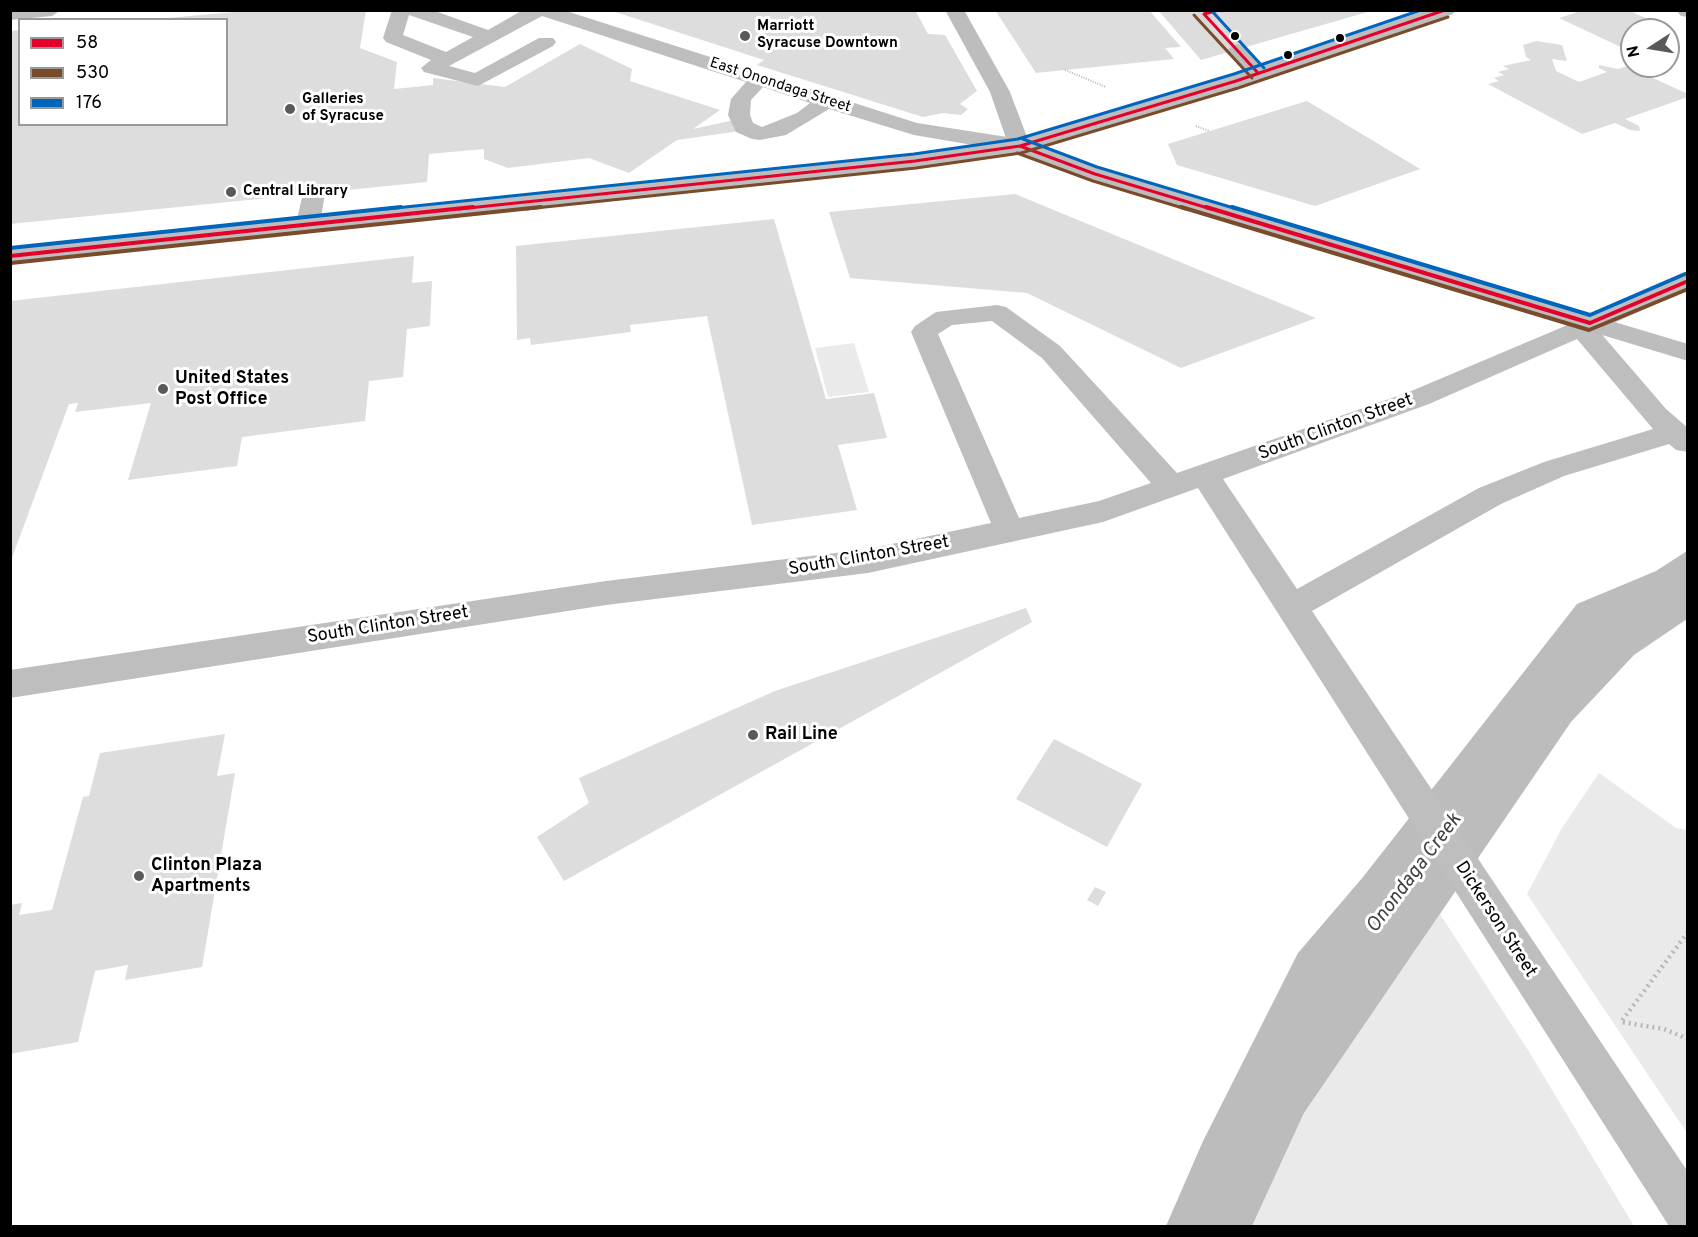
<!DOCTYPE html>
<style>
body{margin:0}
#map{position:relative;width:1698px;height:1237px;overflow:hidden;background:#fff;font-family:Overpass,sans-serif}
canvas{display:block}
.frame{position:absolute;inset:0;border:12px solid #000;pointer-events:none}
.legend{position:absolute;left:18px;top:18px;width:210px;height:108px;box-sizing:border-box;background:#fff;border:2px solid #999;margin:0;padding:8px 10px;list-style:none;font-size:18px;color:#000}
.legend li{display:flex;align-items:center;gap:12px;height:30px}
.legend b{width:30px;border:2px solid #999}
.north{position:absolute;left:1620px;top:18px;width:60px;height:60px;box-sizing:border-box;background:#fff;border:2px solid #999;border-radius:50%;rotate:258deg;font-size:16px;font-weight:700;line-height:24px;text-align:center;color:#000}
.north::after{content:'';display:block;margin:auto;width:21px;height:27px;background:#595959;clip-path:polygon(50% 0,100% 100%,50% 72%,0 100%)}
</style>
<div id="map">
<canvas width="1698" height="1237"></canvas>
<div class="frame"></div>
<ul class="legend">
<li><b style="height:8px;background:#e4002b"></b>58</li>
<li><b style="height:8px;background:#7a4b2a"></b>530</li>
<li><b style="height:8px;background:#0065bd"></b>176</li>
</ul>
<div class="north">N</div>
</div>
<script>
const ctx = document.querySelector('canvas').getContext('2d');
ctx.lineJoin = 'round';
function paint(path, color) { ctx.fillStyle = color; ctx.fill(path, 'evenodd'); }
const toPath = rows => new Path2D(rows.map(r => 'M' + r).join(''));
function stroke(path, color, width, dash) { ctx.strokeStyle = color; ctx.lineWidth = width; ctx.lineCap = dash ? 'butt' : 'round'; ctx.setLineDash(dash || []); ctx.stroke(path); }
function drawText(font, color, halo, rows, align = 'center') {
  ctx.font = font + ' Overpass,sans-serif'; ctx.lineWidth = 6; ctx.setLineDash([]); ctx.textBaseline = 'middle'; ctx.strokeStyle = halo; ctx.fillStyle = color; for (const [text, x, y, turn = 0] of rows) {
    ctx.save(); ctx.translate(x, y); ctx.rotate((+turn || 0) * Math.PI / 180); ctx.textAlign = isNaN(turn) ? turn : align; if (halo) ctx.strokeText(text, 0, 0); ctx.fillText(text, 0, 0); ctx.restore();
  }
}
paint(toPath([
 [854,343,869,392,828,397,815,348],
 [1599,773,1676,828,1687,830,1687,1133,1527,894,1562,828],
 [1440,914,1528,1050,1634,1226,1252,1226,1304,1113]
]), '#eaeaea');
paint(toPath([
 [1687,551,1687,619,1634,655,1571,722,1304,1113,1252,1226,1166,1226,1203,1141,1298,953,1363,877,1577,604,1656,571]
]), '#bcbcbc');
paint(toPath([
 [256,10,366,10,360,48,397,62,394,89,433,85,433,78,505,87,580,44,632,69,630,81,720,110,693,129,734,120,740,131,677,140,629,173,589,158,508,168,484,159,484,149,429,154,427,182,10,224,10,31,20,30,20,124,226,124,226,20,168,18],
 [609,10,915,10,928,34,945,35,977,91,960,104,968,109,961,115,943,113,923,117,757,65,764,60],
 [995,10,1149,10,1181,47,1165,48,1174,59,1036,73],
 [1158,10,1371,10,1371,11,1201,60],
 [1584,10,1628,10,1676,32,1668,35,1668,30,1632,30,1632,47,1625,49,1559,18],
 [1536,41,1562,45,1567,61,1552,59,1556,71,1579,82,1607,72,1599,68,1599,65,1618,69,1627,66,1688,94,1688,97,1625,119,1639,126,1640,131,1630,130,1615,123,1582,134,1488,84,1499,81,1494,78,1504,75,1498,72,1509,69,1503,66,1531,60,1526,57,1523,45],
 [1307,101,1420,169,1315,206,1177,165,1168,144],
 [1015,194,1316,318,1181,368,1027,293,850,278,829,212],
 [774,219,826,399,874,393,887,438,838,445,857,510,752,525,707,316,630,325,631,332,531,345,530,338,517,340,516,246],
 [414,256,412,283,432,281,430,326,407,329,403,377,369,381,365,421,242,437,237,466,128,480,151,403,75,412,78,403,69,404,10,563,10,301],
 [1026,608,1032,622,564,881,537,837,589,803,579,778,775,691],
 [225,734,217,776,235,773,202,967,125,980,128,965,95,971,78,1042,10,1054,10,905,22,903,19,915,52,910,83,797,89,796,100,753],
 [1054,739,1142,784,1107,847,1016,799],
 [1095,887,1106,892,1098,906,1087,900]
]), '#ddd');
stroke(toPath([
 [1200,10,1237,50]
]), '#d9d9d9', 20, [20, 10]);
stroke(toPath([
 [1065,70,1106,87],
 [1196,126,1209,131]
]), '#b8b8b8', 2, [1, 1.5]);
stroke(toPath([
 [1688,932,1621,1022,1664,1029,1688,1039]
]), '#b8b8b8', 4.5, [2, 4]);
paint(toPath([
 [10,10,61,10,52,16,10,20,10,10],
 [392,10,432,10,488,30,523,10,563,10,917,123,1020,139,1028,141,1031,146,1028,151,1020,153,914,135,829,109,786,135,760,140,752,139,736,132,728,115,731,99,746,82,542,16,449,66,475,73,539,38,553,38,556,42,553,46,478,86,424,72,421,68,431,60,386,42,383,38,392,10],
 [409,15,473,37,446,52,403,35,409,15],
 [763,87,810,103,797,113,762,127,753,123,750,115,751,100,763,87],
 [1237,44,1244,46,1265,69,1268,73,1265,77,1251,77,1230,54,1227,50,1237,44],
 [314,186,322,188,325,193,320,224,316,229,308,231,300,229,296,224,303,193,306,188,314,186],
 [1688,274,1688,290,1598,330,1666,409,1688,428,1688,452,1676,450,1669,444,1564,476,1501,504,1312,611,1688,1172,1688,1226,1669,1226,1198,488,1103,522,868,573,606,605,10,698,10,670,606,581,868,549,991,523,911,332,915,326,936,312,997,305,1006,307,1060,346,1177,473,1409,392,1688,274],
 [992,321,1042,358,1151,483,1099,501,1019,518,938,334,952,325,992,321],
 [1577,339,1653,429,1544,462,1479,488,1297,589,1223,479,1429,404,1577,339]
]), '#bebebe');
paint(toPath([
 [945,10,964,10,1010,92,1027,137,1229,77,1426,10,1455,10,1453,14,1243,85,1041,146,1103,169,1688,344,1688,361,1087,179,1018,153,915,168,10,263,10,249,915,154,1007,141,990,92,945,10],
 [1676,10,1688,10,1688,17,1681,16,1676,10]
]), '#bdbdbd');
stroke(toPath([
 [1219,10,1204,14,1258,73],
 [1020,146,1095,174,1211,209],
 [459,209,915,161,1020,146,1236,81,1445,10]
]), '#e4002b', 3);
stroke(toPath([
 [1206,207,1590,323,1688,281],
 [10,256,473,207]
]), '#e4002b', 4);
stroke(toPath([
 [1194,15,1252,78],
 [1017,153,1093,181,1186,209],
 [526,209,916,168,1021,153,1238,88,1448,17]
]), '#7a4b2a', 3);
stroke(toPath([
 [1181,207,1589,330,1688,289],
 [11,263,541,207]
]), '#7a4b2a', 4);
stroke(toPath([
 [1211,10,1264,68],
 [1023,139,1097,167,1237,209],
 [386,209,914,154,1018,139,1234,74,1421,10]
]), '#0065bd', 3);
stroke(toPath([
 [1232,207,1590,315,1685,274],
 [10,248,401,207]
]), '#0065bd', 4);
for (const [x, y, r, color] of [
 [745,36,6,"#595959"],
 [1235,36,5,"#000"],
 [1340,38,5,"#000"],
 [1288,55,5,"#000"],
 [290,109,6,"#595959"],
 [231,192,6,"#595959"],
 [163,389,6,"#595959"],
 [753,735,6,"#595959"],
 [139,876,6,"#595959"]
]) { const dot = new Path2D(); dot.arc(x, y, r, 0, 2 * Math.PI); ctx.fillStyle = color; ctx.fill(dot); stroke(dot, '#fff', 2); }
drawText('bold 15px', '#000', '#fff', [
 ["Marriott",757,27],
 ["Syracuse Downtown",757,44],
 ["Galleries",302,100],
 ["of Syracuse",302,117],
 ["Central Library",243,192]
], 'left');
drawText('15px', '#000', '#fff', [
 ["East Onondaga Street",780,86,18]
]);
drawText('bold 18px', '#000', '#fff', [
 ["United States",175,379],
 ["Post Office",175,400],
 ["Rail Line",765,735],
 ["Clinton Plaza",151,866],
 ["Apartments",151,887]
], 'left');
drawText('18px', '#000', '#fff', [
 ["South Clinton Street",1336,428,-20],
 ["South Clinton Street",869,557,-10],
 ["South Clinton Street",388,626,-9],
 ["Dickerson Street",1495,920,57]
]);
drawText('italic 20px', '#414141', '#fff', [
 ["Onondaga Creek",1415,874,-53]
]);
</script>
